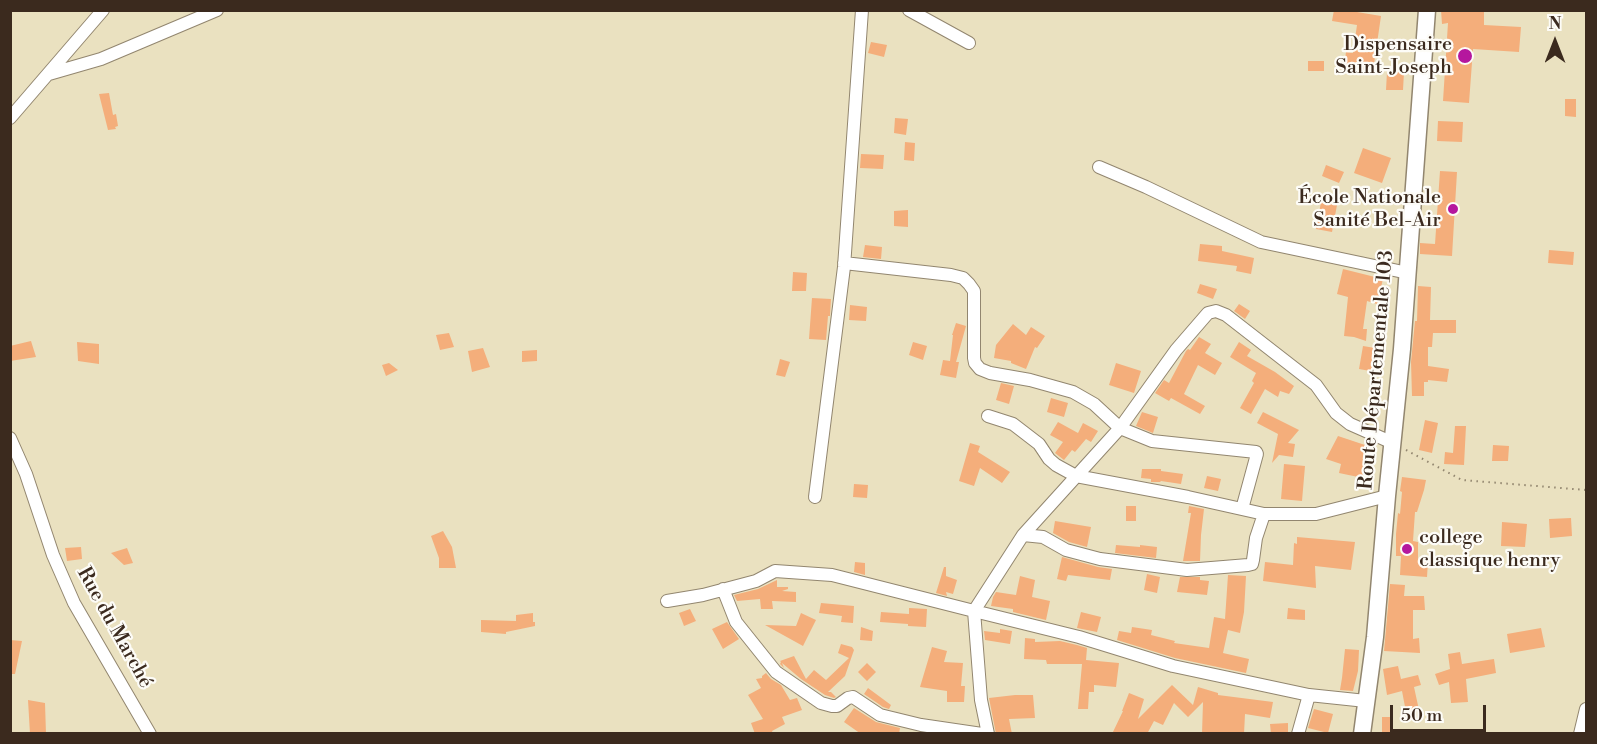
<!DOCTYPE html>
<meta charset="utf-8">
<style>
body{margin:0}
#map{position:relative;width:1597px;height:744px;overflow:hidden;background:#eae1c0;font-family:"Libre Bodoni",serif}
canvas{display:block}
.frame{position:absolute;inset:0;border:12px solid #3b2a1e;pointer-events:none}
.north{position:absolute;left:1525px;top:12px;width:60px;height:60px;-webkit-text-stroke:4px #fdfcf7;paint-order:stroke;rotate:0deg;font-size:16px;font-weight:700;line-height:24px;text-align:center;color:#3b2a1e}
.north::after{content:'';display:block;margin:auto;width:21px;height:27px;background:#3b2a1e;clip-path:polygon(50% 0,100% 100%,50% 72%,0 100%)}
.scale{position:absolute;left:1390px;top:705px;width:96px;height:27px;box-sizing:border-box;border:3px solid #3b2a1e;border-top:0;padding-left:8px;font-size:18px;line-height:21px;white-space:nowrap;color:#3b2a1e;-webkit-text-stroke:4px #fdfcf7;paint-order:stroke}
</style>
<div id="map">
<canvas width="1597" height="744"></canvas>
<div class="frame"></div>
<div class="north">N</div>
<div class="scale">50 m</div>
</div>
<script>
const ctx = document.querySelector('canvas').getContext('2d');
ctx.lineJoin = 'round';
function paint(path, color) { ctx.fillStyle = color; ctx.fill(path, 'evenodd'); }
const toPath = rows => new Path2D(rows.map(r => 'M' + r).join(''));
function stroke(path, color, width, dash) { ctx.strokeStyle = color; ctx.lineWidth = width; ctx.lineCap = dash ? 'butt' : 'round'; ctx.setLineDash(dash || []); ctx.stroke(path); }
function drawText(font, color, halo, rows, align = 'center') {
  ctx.font = font + ' "Libre Bodoni",serif'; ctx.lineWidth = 4.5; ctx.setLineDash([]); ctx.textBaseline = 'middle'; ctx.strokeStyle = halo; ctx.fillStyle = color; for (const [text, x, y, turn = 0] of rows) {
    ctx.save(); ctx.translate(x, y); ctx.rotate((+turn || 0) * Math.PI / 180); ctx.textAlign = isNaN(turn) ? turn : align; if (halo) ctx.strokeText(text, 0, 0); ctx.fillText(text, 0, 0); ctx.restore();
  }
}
paint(toPath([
 [1334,10,1345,10,1381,16,1373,71,1344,67,1346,52,1353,53,1357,25,1332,21],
 [1441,10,1484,10,1484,25,1521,27,1519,52,1473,49,1469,103,1443,101,1448,23,1442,24],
 [871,42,887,45,884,57,868,53],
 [1308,61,1324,61,1324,71,1308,71],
 [1387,72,1404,72,1403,90,1386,90],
 [109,93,113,115,116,114,118,126,115,127,116,129,108,130,99,94],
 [1565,99,1576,99,1576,117,1565,116],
 [895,118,908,119,906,135,894,133],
 [1438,121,1463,122,1462,142,1437,141],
 [905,142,915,143,914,161,904,160],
 [1363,148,1391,158,1382,183,1354,173],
 [861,154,884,155,883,169,860,168],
 [1326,165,1344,172,1339,183,1322,176],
 [1440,171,1457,172,1452,256,1420,254,1420,243,1435,244],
 [1321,202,1337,205,1332,232,1316,229],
 [908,210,908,227,894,226,894,211],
 [1200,244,1222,246,1222,251,1254,258,1251,274,1236,271,1237,266,1198,261],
 [865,245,882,247,881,259,863,257],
 [1549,250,1574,252,1573,265,1548,263],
 [1343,269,1383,279,1377,304,1367,301,1363,329,1367,329,1366,341,1354,337,1344,336,1348,297,1337,294],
 [793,272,807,273,806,291,792,291],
 [1200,284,1217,289,1213,299,1197,293],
 [1418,286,1431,287,1430,320,1456,320,1456,333,1433,333,1432,347,1428,347,1428,366,1449,369,1447,382,1428,380,1428,382,1424,382,1424,396,1412,396,1411,362,1415,321,1417,321],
 [812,298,831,299,830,316,828,316,826,340,809,339],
 [1239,304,1250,311,1245,319,1234,311],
 [850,305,867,307,866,321,849,320],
 [956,323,966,326,956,362,959,362,956,378,940,375,943,360,950,361,953,335,952,335],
 [1013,324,1026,335,1031,327,1045,336,1037,348,1035,347,1026,369,1011,363,1011,361,994,358,996,345],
 [449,333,454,347,440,350,436,335],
 [1199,337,1211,344,1205,353,1222,363,1215,375,1198,365,1184,394,1205,406,1200,414,1171,398,1169,401,1155,393,1164,380,1169,383,1186,351,1188,349,1190,350],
 [31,341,36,357,10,361,10,346],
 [77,342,99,344,99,364,78,361],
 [913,342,927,346,923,360,909,355],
 [1239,342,1251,350,1247,356,1275,372,1294,386,1289,394,1280,391,1278,397,1265,389,1251,414,1240,408,1254,383,1252,381,1256,373,1230,357],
 [1363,346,1381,349,1376,372,1359,369],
 [483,348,490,367,472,372,468,351],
 [537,350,537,361,522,362,522,351],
 [780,359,790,362,785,377,776,375],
 [389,363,398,370,386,376,382,365],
 [1116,363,1141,371,1134,393,1109,385],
 [1001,383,1014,386,1009,404,996,400],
 [1051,398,1068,403,1064,417,1047,412],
 [1142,412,1158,417,1153,433,1136,426],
 [1263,412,1299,430,1288,443,1295,444,1293,457,1279,455,1272,463,1278,434,1257,423],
 [1425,420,1438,423,1432,453,1419,450],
 [1058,422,1078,433,1083,423,1098,431,1091,442,1086,439,1075,452,1072,450,1064,460,1055,453,1063,442,1050,435],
 [1455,426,1466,426,1464,465,1444,464,1445,452,1453,453],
 [1338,436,1374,448,1370,461,1367,460,1363,478,1339,473,1341,464,1326,459],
 [970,443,980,446,978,452,1010,472,1002,483,980,468,974,486,959,481],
 [1493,445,1509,446,1508,461,1492,461],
 [1284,464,1305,466,1302,501,1281,499],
 [1142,469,1161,469,1161,471,1183,474,1181,484,1161,481,1160,482,1151,482,1151,479,1141,478],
 [1207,476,1221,479,1218,491,1204,488],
 [1402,477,1426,480,1424,490,1417,512,1415,512,1413,541,1418,542,1418,560,1428,561,1427,577,1400,575,1401,556,1396,556,1396,534,1398,513,1400,514,1402,492,1400,491],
 [854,484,868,485,867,498,853,497],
 [1126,506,1136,506,1136,521,1126,521],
 [1189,506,1204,509,1201,535,1200,561,1183,561,1191,513,1188,513],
 [1571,518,1572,536,1550,538,1549,519],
 [1055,521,1091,527,1087,547,1069,542,1053,533],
 [1502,522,1527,524,1525,547,1501,546],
 [443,531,452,547,456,568,439,568,439,558,431,536],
 [1297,537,1355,542,1351,570,1315,566,1316,588,1263,581,1265,562,1293,565,1294,543,1297,544],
 [1116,545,1140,547,1140,545,1157,547,1156,558,1115,553],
 [81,547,82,559,67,561,65,548],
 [127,548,133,563,124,565,111,553],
 [1062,557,1098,567,1112,569,1110,580,1068,575,1066,581,1057,579],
 [855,562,865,563,865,575,854,572],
 [944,567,946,567,946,576,957,580,953,594,946,592,947,596,936,593],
 [1147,574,1160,577,1157,593,1144,590],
 [1228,575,1246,576,1244,612,1240,633,1228,630,1223,653,1249,659,1246,673,1175,658,1117,640,1119,631,1131,633,1132,627,1152,630,1151,635,1175,641,1174,643,1209,648,1214,617,1225,619],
 [1020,576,1035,580,1032,597,1050,601,1046,620,1013,612,1013,609,991,606,993,597,996,592,1016,595],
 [1180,577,1200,577,1200,580,1209,581,1207,595,1177,592],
 [777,580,777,587,788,587,788,589,782,591,796,592,796,602,772,601,773,609,761,609,760,599,737,601,734,595,758,589],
 [1390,584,1405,585,1404,596,1424,596,1425,610,1413,610,1413,639,1419,638,1420,653,1384,651],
 [821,603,854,606,853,623,841,622,842,616,819,613],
 [909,608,927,609,926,627,908,626,908,624,880,622,881,612,909,614],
 [1288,608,1305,610,1305,620,1287,619],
 [690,609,696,621,684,626,679,613],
 [1081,612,1101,617,1097,632,1077,628],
 [533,613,533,622,535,622,535,626,506,632,506,634,481,632,481,620,516,621,516,615],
 [801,613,816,620,803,646,765,625,796,626],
 [727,622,739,639,723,649,712,629],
 [861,627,873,631,872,641,860,640],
 [1541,628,1545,647,1510,653,1507,634],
 [1000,629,1012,631,1010,644,985,640,984,631,1000,633],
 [1025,638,1035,639,1035,642,1060,641,1077,645,1087,648,1086,660,1119,663,1116,687,1094,685,1094,692,1089,692,1088,709,1078,709,1082,664,1047,664,1046,660,1024,659],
 [10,640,22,641,15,674,10,674],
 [841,644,852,647,854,650,845,676,828,692,831,692,836,697,834,698,825,695,801,679,782,663,784,668,780,664,781,662,780,661,794,656,806,679,814,670,826,680,849,658,838,653],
 [932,647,947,651,944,662,963,663,961,686,965,686,964,702,947,702,947,691,920,687],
 [1345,649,1359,650,1358,671,1353,691,1340,690,1342,678],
 [1460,652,1462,664,1494,659,1496,673,1466,679,1468,702,1451,703,1449,682,1439,685,1435,674,1450,669,1448,654],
 [867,663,876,672,867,681,858,672],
 [1398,666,1401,679,1418,675,1421,685,1414,687,1419,710,1406,712,1402,691,1387,695,1383,669],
 [766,673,771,679,781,685,790,700,797,698,802,710,782,717,785,724,772,731,773,734,755,734,751,723,763,719,748,695,761,688,756,679,762,678,762,676],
 [1172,685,1193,705,1198,687,1218,693,1218,695,1273,702,1270,718,1245,714,1244,734,1202,734,1203,702,1188,717,1174,703,1163,725,1154,721,1147,734,1112,734,1123,711,1122,711,1129,693,1144,699,1138,719],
 [868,688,891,705,889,709,883,707,864,694],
 [1015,695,1033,695,1035,718,1009,719,1012,734,996,734,989,698],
 [28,700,45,703,46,734,30,734],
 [854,708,876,722,900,728,899,734,861,734,844,722],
 [1314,709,1333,714,1328,733,1308,728],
 [1382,717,1393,717,1392,733,1382,732],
 [1288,723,1288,734,1271,734,1270,724]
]), '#f4ae7b');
const minor = toPath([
 [909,10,969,43],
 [49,74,101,59,217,10],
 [10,118,103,10],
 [1099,167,1146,187,1261,242,1408,273],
 [844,263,951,275,963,278,969,284,974,291,974,358,975,363,980,369,990,373,1030,380,1073,392,1094,404,1120,428,1176,350,1208,313,1216,311,1226,315,1316,385,1336,413,1350,424,1393,443],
 [988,416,1013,424,1039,444,1049,459,1056,465,1076,476,1188,497,1264,514,1316,514,1387,496],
 [10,438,26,474,53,555,74,603,150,734],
 [815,497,844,267,862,10],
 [1242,509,1257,454,1256,452,1152,441,1120,428,1023,535,974,611,1079,637,1173,666,1309,695,1366,701],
 [1023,535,1043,537,1066,550,1100,559,1187,570,1248,565,1252,564,1253,560,1256,538,1264,514],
 [723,589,736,622,776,672,821,703,832,706,837,706,848,698,853,697,880,715,921,725,982,734],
 [667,601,703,595,756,581,775,571,832,575,974,611,981,700,988,734],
 [1298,734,1309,695],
 [1580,734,1586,709]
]);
const secondary = toPath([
 [1362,734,1375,637,1387,496,1402,349,1427,10]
]);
stroke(minor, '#92866f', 14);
stroke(secondary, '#92866f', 19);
stroke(toPath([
 [1406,450,1462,480,1586,490]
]), '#92866f', 2, [1.5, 4.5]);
stroke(minor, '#fff', 12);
stroke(secondary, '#fff', 16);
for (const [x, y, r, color] of [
 [1465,56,8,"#b5179e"],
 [1453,209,6,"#b5179e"],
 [1407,549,6,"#b5179e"]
]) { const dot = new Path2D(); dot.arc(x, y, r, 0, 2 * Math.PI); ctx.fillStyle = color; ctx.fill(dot); stroke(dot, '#fdfcf7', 2); }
drawText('20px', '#3b2a1e', '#fdfcf7', [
 ["Dispensaire",1452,45],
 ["Saint-Joseph",1452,68],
 ["École Nationale",1441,198],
 ["Sanité Bel-Air",1441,221],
 ["college",1419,538,"left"],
 ["classique henry",1419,561,"left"]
], 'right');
drawText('20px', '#3b2a1e', '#fdfcf7', [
 ["Route Départementale 103",1377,370,-85],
 ["Rue du Marché",114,628,61]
]);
</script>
